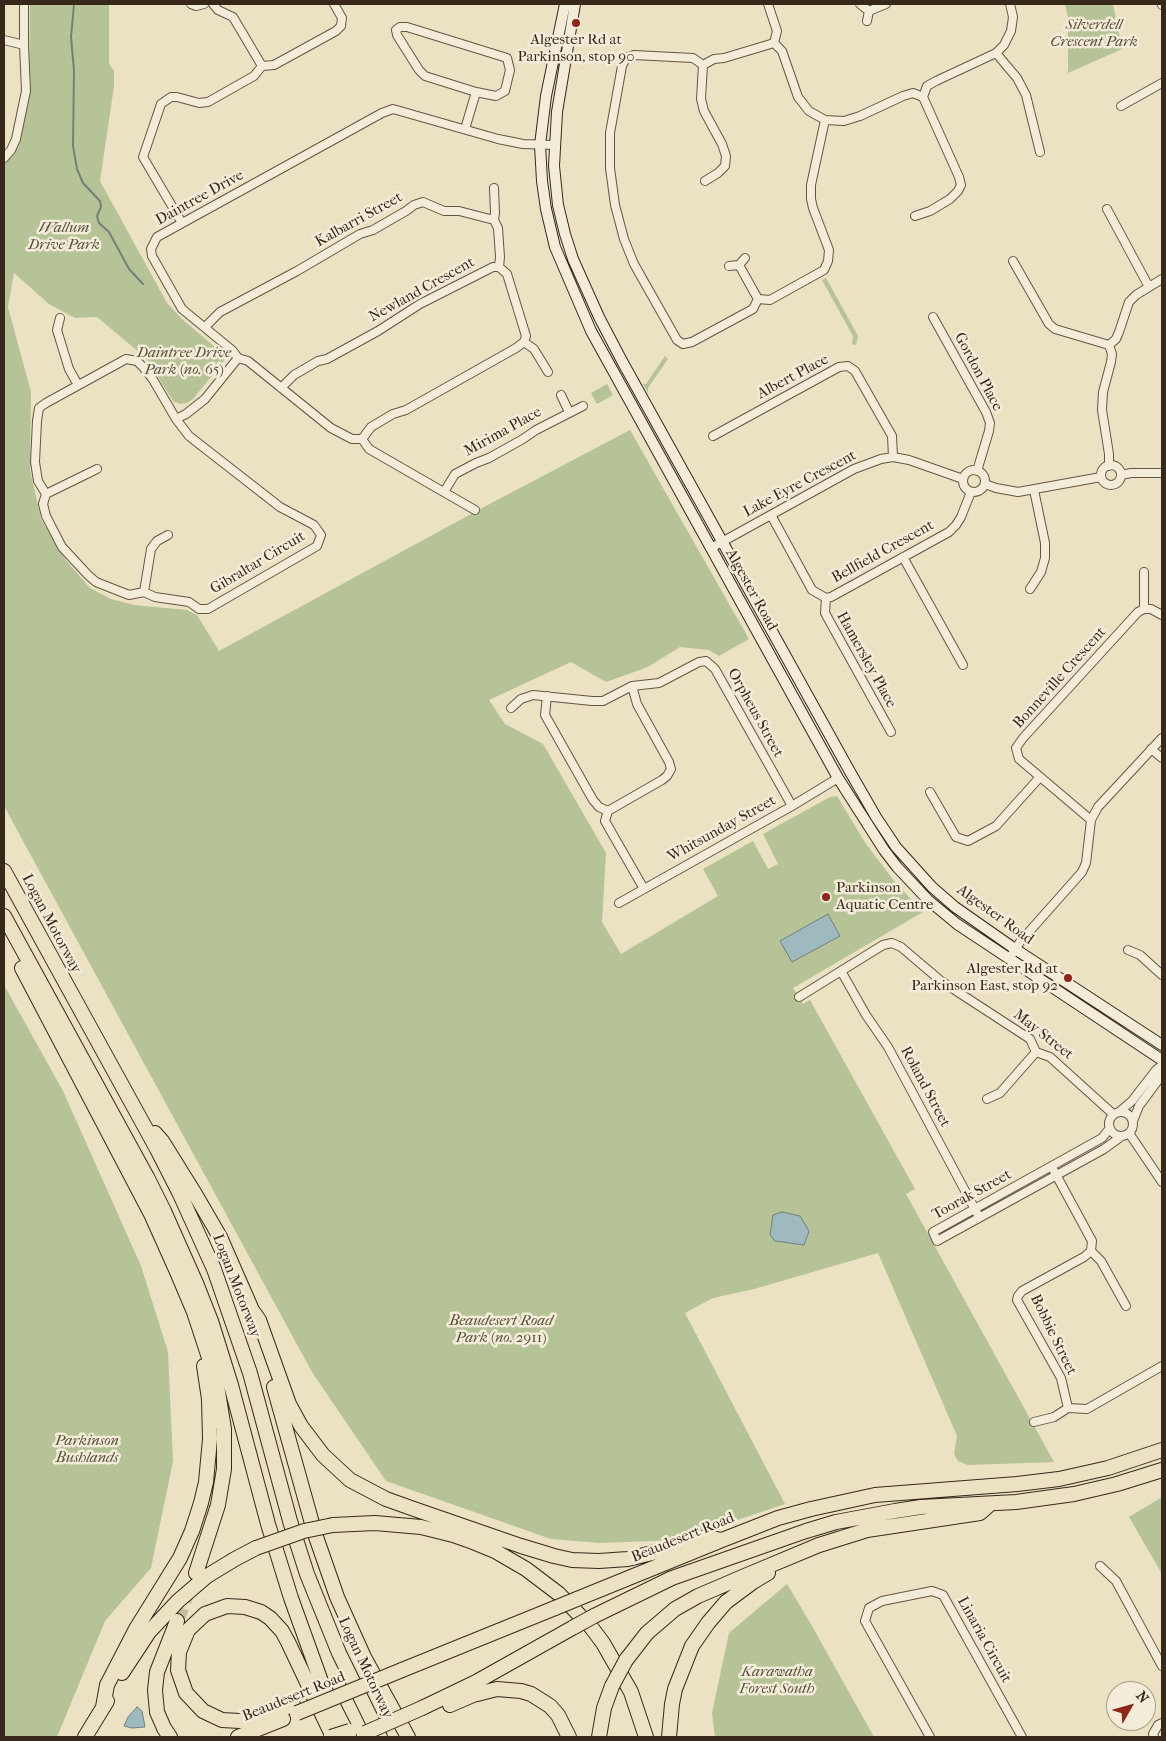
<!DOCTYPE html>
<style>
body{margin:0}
#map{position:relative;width:1166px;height:1741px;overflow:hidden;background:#ebe1c3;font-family:"IM FELL French Canon",serif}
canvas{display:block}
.frame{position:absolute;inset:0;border:5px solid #38281a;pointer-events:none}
.north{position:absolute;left:1106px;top:1681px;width:50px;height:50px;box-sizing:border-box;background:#f2ecd8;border:1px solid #a89e8c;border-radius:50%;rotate:52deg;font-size:14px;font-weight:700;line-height:20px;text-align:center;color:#38281a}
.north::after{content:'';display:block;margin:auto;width:18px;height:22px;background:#8f2418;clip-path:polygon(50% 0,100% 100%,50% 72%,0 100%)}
</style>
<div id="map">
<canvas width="1166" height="1741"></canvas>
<div class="frame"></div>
<div class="north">N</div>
</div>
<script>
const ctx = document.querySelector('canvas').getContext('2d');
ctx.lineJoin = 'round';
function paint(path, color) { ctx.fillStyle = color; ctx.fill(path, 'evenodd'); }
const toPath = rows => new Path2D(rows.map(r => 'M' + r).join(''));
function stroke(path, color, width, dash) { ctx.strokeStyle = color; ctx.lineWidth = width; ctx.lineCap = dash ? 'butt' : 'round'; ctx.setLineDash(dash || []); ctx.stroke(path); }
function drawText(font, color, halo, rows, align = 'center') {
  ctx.font = font + ' "IM FELL French Canon",serif'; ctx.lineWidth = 5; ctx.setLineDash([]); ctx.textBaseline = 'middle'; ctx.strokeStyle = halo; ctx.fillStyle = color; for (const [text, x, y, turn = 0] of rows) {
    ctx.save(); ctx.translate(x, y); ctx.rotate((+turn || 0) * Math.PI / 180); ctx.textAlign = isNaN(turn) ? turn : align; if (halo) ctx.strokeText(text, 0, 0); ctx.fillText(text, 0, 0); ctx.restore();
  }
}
paint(toPath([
 [30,4,109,4,109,64,114,71,114,86,100,181,167,303,182,319,222,353,224,361,193,399,187,403,180,404,173,401,146,358,97,317,75,318,49,304,14,273,8,307,31,392,30,470,41,519,65,559,90,588,111,599,134,605,187,610,197,615,219,651,484,507,630,430,749,639,719,656,709,650,680,647,648,667,606,682,571,662,489,700,505,724,543,744,606,853,602,922,621,954,718,896,703,869,753,841,768,869,778,864,763,834,830,797,837,796,866,844,895,882,923,912,793,988,803,1004,810,1000,915,1189,906,1194,1054,1462,968,1465,958,1461,954,1454,957,1436,878,1253,754,1289,713,1298,685,1313,785,1504,678,1540,600,1543,551,1539,386,1481,312,1372,4,806,4,164,19,145,29,91],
 [1065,4,1113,4,1122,49,1068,73,1068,18],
 [826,278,858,336,856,345,852,344,853,336,822,280],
 [665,356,668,359,648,388,648,393,643,384,646,384],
 [607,384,613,395,597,404,591,393],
 [4,985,63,1091,141,1266,168,1352,173,1461,151,1568,105,1621,57,1737,4,1737],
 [1162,1497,1162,1574,1129,1517],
 [787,1584,812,1626,874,1737,715,1737,712,1713,729,1633]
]), '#b5c396');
const water = toPath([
 [828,914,840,936,792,962,780,941,828,914],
 [782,1212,800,1216,809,1231,804,1245,775,1241,770,1235,773,1215,782,1212],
 [137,1707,142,1711,145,1727,132,1728,124,1726,128,1717,137,1707]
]);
paint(water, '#9ebabf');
stroke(water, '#75807d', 1);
stroke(toPath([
 [74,4,71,37,74,71,73,146,77,169,83,183,100,201,101,207,97,216,99,223,109,232,129,269,143,284]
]), '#75807d', 2);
stroke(toPath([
 [177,1621,189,1589]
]), '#c7bca1', 14, [14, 7]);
const street = toPath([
 [191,4,196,6,204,4],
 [213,4,218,10,233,17,262,66],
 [768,4,777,31,774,43,782,51,798,97,809,111,825,120,844,121,860,116,903,96,913,93,923,97,927,86,936,81,996,53,1004,45,1011,31,1013,17,1010,4],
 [860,4,869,11,867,21],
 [1162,4,1162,5],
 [869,11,886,4],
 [4,40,24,45],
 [774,43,724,58,714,59,703,65,693,58,634,55,626,58,622,66,610,133,610,168,615,205,624,239,634,264,677,340,683,344,692,342,753,309,758,299,770,300,824,270,828,261,829,250,813,208,811,199,811,185,825,120],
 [996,53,1017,78,1026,95,1040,152],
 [703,65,701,99,704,111,722,144,726,156,725,166,718,173,705,181],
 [1121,106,1162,83],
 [465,129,476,92,425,76,419,70,397,35,396,30,400,27,407,27,507,58,510,70,505,91,496,96,476,92],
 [4,158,11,150,16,139,26,91,24,45,24,4],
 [494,188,495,213,494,220],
 [1107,209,1149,287],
 [915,216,930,211,950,199,958,191,961,185,959,177,923,97],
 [182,223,143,157,161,104,171,97,177,97,199,103,208,102,254,76,262,66,274,65,336,31,341,26,342,18,334,4],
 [1013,261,1049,324,1055,329,1109,345],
 [739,265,758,299],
 [729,266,739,265,745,258],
 [933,317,986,412,990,423,989,431,977,471],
 [60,318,57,330,69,369,78,385],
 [205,327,220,312,297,271,360,234,373,230,406,211,414,205,423,202,444,211,459,211,494,220,498,228,500,257,499,267],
 [524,342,534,349,548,372],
 [126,359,137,361,143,367,152,378,176,419,189,436,280,507,314,525,321,535,317,546,208,609,199,609,189,602,155,597,144,592,129,595,96,582,88,575,62,547,46,516,43,504,46,494,38,481,35,462,37,421,39,408,46,403,126,359],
 [281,388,294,375,318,361,327,359,378,331,420,304,493,267,499,267,507,274,526,336,524,342,516,348,406,410,393,414,371,427,362,439],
 [561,395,569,412],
 [176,419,186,414,205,399,238,358],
 [713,436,839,367,848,366,855,371,892,436,893,457],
 '1101 475a10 10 0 1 1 20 0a10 10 0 1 1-20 0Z',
 [1109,466,1109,454,1102,410,1103,392,1111,362,1112,354,1109,345,1116,339,1119,332,1129,302,1136,295,1162,279],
 '963 481a11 11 0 1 1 22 0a11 11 0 1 1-22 0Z',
 [1121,475,1131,473,1162,473],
 [985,484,996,488,1018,492,1101,477],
 [444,492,455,474,476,463,489,458,523,439,536,430,583,406],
 [46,494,97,469],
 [475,510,369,449,362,439,352,439,331,428,248,361,238,358,232,350,182,309,152,256,151,249,157,237,382,113,393,109,498,139,523,144,554,145],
 [771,515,812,590,826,598,831,597,949,532,956,525,961,517,971,492],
 [711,548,854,469,881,459,893,457,909,460,963,479],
 [903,557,963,665],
 [1030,589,1041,572,1045,558,1045,543,1034,490],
 [144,592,151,549,157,541,168,535],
 [826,598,825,613,891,732],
 [1144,609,1144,572],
 [547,696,545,715,593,800,599,807,608,811],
 [511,708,521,699,533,695,592,701,603,701,632,686,659,683,699,662,706,661,715,669,792,806],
 [1151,749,1162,758],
 [930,792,956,837,968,841,996,826,1040,777],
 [608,811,662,780,667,776,671,769,669,762,637,704,632,686],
 [608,811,605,821,644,889],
 [1091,820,1019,759,1016,748,1023,738,1138,612,1144,609,1151,609,1162,615],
 [619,903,792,806,838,778],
 [1128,950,1140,955,1162,975],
 [1009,959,1020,942,1082,872,1086,863,1091,820,1098,807,1162,738],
 [841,971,866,1015,888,1047,977,1213],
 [799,997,883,945,892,943,901,947,941,981,1030,1039,1036,1052,1050,1057,1113,1114],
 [987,1099,1000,1093,1036,1052],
 '1109 1124a12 12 0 1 1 24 0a12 12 0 1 1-24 0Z',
 [1119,1112,1132,1101,1156,1070,1162,1065],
 [1133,1121,1139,1106,1162,1075],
 [1110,1128,1102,1138,933,1232,937,1241,1104,1149,1122,1136],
 [1129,1133,1162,1182],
 [1091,1251,1101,1261,1126,1306],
 [1068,1408,1087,1409,1162,1366],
 [1034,1422,1054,1417,1068,1408,1061,1378,1017,1300,1018,1296,1022,1291,1084,1257,1091,1251,1092,1241,1054,1171],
 [1100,1566,1116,1581,1162,1666],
 [930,1737,865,1621,869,1608,882,1601,932,1591,943,1595,1022,1737],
 [1154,1737,1153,1734,1158,1725,1162,1723]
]);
const secondary = toPath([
 [565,4,546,96,540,145,542,181,546,209,555,247,591,331,838,778,884,850,897,867,928,900,957,924,1162,1060],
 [575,4,557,112,554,166,558,205,565,234,573,259,599,317,622,361,849,770,876,817,896,847,932,887,955,907,1015,949,1162,1045]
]);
const highway = toPath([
 [4,871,157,1149,179,1192,214,1269,250,1373,290,1521,307,1574,339,1653,380,1737],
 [4,916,147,1177,164,1211,196,1283,211,1321,231,1385,268,1524,291,1598,322,1684,349,1737],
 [22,968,151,1214,177,1272,194,1312,216,1379,224,1429,224,1469,218,1505,196,1573],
 [155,1133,162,1141,195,1194,220,1237,252,1310,259,1320,289,1404,301,1426,323,1455,350,1480,386,1499,414,1509,521,1546,554,1556,572,1560,599,1561,628,1559,652,1553,707,1537,722,1540],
 [274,1387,315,1534,337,1597,364,1657,408,1737],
 [333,1525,375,1523,421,1527,453,1535,473,1542,495,1551,526,1569,559,1594,591,1627,603,1643,631,1692,646,1737],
 [577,1599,722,1540,778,1518,811,1509,875,1495,1017,1484,1059,1479,1108,1468,1162,1450],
 [594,1616,672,1578,806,1531,836,1522,895,1511,921,1507,1016,1502,1074,1494,1117,1484,1162,1470],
 [626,1660,647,1633,675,1609,698,1596,747,1575,819,1545,867,1530,980,1513,988,1506],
 [402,1670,555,1608],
 [122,1673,149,1632,178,1601,207,1576,235,1559,256,1548],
 [293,1705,258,1718,240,1721,222,1720,203,1711,186,1693,178,1670,179,1652,188,1630,205,1614,227,1606,245,1607,261,1612,270,1618,282,1631,288,1642,333,1737],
 [450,1705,473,1695,497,1689,521,1691,531,1694,550,1706,558,1715,569,1737],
 [103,1707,107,1685,136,1629,180,1558,192,1531,201,1503,206,1482,210,1439,209,1399,204,1366],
 [422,1708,476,1682,574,1627],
 [85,1737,107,1701],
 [170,1737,164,1728,157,1712,155,1690,157,1672,177,1621],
 [238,1737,283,1719],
 [599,1737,604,1708,612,1686],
 [669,1737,672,1704,675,1689,692,1646,708,1623,726,1602,753,1582,768,1573]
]);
stroke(street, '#655644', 10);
stroke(secondary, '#38281a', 12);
stroke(highway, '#38281a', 16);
stroke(street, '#f2ecd8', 8);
stroke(secondary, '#f2ecd8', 10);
stroke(highway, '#ebe1c3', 14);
const highwayBridge = toPath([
 [256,1548,304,1531,333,1525],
 [555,1608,577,1599],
 [574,1627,594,1616],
 [612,1686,626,1660],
 [297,1713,402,1670],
 [365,1733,422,1708],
 [331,1737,350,1731]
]);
stroke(highwayBridge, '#38281a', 16, []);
stroke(highwayBridge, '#ebe1c3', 14);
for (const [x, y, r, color] of [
 [576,23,5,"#8f2418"],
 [826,897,5,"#8f2418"],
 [1068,978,5,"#8f2418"]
]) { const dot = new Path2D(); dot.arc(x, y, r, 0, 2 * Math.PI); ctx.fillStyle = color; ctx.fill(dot); stroke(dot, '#f2ecd8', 2); }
drawText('italic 15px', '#574f39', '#f2ecd8', [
 ["Silverdell",1094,25],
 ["Crescent Park",1094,42],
 ["Wallum",64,228],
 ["Drive Park",64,245],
 ["Daintree Drive",184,353],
 ["Park (no. 65)",184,370],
 ["Beaudesert Road",501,1321],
 ["Park (no. 2911)",501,1338],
 ["Parkinson",87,1441],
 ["Bushlands",87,1458],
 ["Karawatha",777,1672],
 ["Forest South",777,1689]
]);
drawText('15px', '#38281a', '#f2ecd8', [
 ["Algester Rd at",576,40],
 ["Parkinson, stop 90",576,57],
 ["Parkinson",836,888,"left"],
 ["Aquatic Centre",836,905,"left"],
 ["Algester Rd at",1058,969,"right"],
 ["Parkinson East, stop 92",1058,986,"right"]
]);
drawText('15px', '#38281a', '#f2ecd8', [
 ["Daintree Drive",200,198,-29],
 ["Kalbarri Street",359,220,-29],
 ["Newland Crescent",422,290,-29],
 ["Gordon Place",978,372,62],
 ["Albert Place",793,377,-28],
 ["Mirima Place",503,432,-29],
 ["Lake Eyre Crescent",800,484,-28],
 ["Bellfield Crescent",883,552,-29],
 ["Gibraltar Circuit",258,563,-31],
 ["Algester Road",751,590,61],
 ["Hamersley Place",866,660,61],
 ["Bonneville Crescent",1060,678,-48],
 ["Orpheus Street",755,713,61],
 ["Whitsunday Street",722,829,-29],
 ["Algester Road",995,915,36],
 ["Logan Motorway",51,924,62],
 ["May Street",1043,1035,38],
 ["Roland Street",925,1087,62],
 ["Toorak Street",972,1195,-29],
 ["Logan Motorway",236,1286,69],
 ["Bobbie Street",1053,1335,64],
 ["Beaudesert Road",683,1538,-22],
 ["Linaria Circuit",984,1640,61],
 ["Logan Motorway",365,1668,65],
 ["Beaudesert Road",294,1697,-22]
]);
</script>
